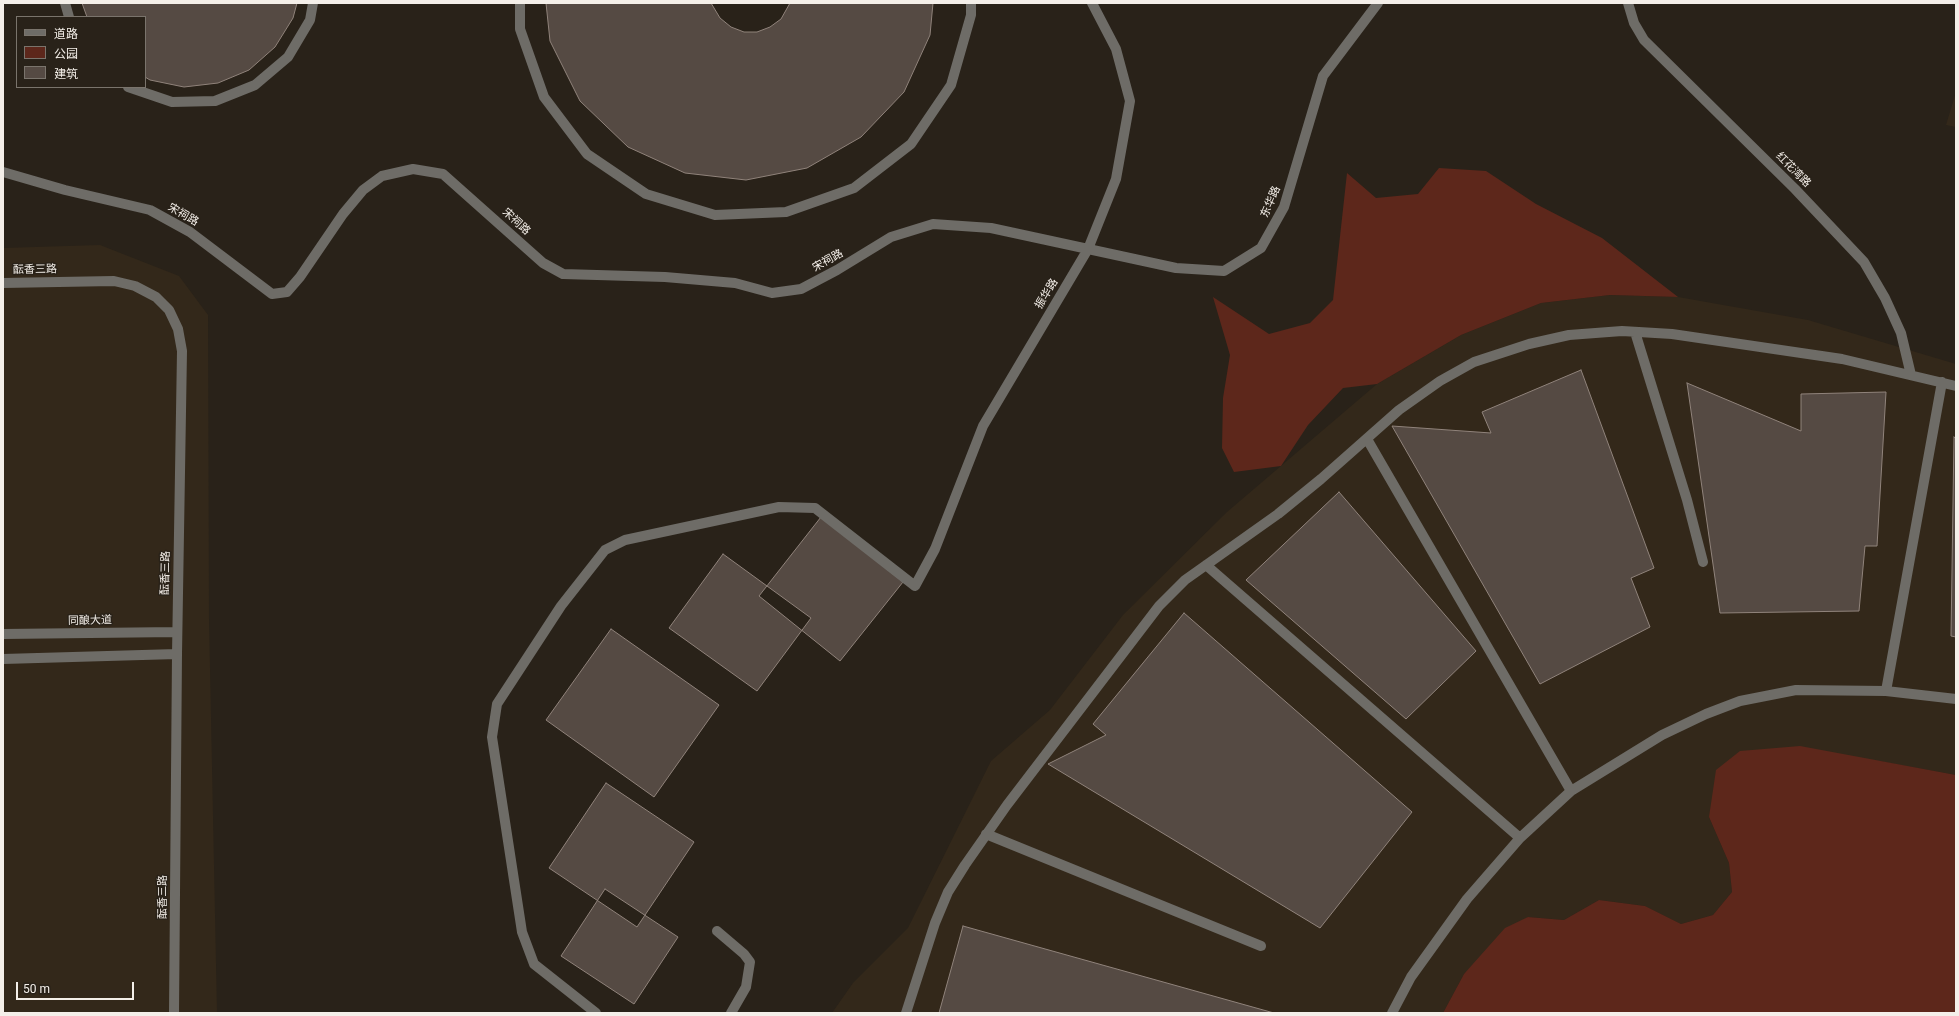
<!DOCTYPE html>
<meta charset="utf-8">
<style>
body{margin:0}
#map{position:relative;width:1959px;height:1016px;overflow:hidden;background:#292219;font-family:Roboto,"Noto Sans SC",sans-serif}
canvas{display:block}
.frame{position:absolute;inset:0;border:4px solid #f4efe9;pointer-events:none}
.legend{position:absolute;left:16px;top:16px;width:130px;height:72px;box-sizing:border-box;background:#292219;border:1px solid #7a746c;margin:0;padding:5px 7px;list-style:none;font-size:12px;color:#f4efe9}
.legend li{display:flex;align-items:center;gap:8px;height:20px}
.legend b{width:20px;border:1px solid #7a746c}
.scale{position:absolute;left:16px;top:982px;width:118px;height:18px;box-sizing:border-box;border:2px solid #f4efe9;border-top:0;padding-left:5px;font-size:12px;line-height:14px;white-space:nowrap;color:#f4efe9;-webkit-text-stroke:3px #292219;paint-order:stroke}
</style>
<div id="map">
<canvas width="1959" height="1016"></canvas>
<div class="frame"></div>
<ul class="legend">
<li><b style="height:5px;background:#6e6c67"></b>道路</li>
<li><b style="height:11px;background:#5d271b"></b>公园</li>
<li><b style="height:11px;background:#554a43"></b>建筑</li>
</ul>
<div class="scale">50 m</div>
</div>
<script>
const ctx = document.querySelector('canvas').getContext('2d');
ctx.lineJoin = 'round';
function paint(path, color) { ctx.fillStyle = color; ctx.fill(path, 'evenodd'); }
const toPath = rows => new Path2D(rows.map(r => 'M' + r).join(''));
function stroke(path, color, width, dash) { ctx.strokeStyle = color; ctx.lineWidth = width; ctx.lineCap = dash ? 'butt' : 'round'; ctx.setLineDash(dash || []); ctx.stroke(path); }
function drawText(font, color, halo, rows, align = 'center') {
  ctx.font = font + ' Roboto,"Noto Sans SC",sans-serif'; ctx.lineWidth = 3; ctx.setLineDash([]); ctx.textBaseline = 'middle'; ctx.strokeStyle = halo; ctx.fillStyle = color; for (const [text, x, y, turn = 0] of rows) {
    ctx.save(); ctx.translate(x, y); ctx.rotate((+turn || 0) * Math.PI / 180); ctx.textAlign = isNaN(turn) ? turn : align; if (halo) ctx.strokeText(text, 0, 0); ctx.fillText(text, 0, 0); ctx.restore();
  }
}
paint(toPath([
 [1956,92,1956,127,1946,125],
 [100,245,179,276,208,315,209,619,217,1013,3,1013,3,248],
 [1610,295,1678,297,1808,320,1956,364,1956,775,1878,761,1709,817,1729,863,1732,892,1713,915,1681,924,1645,906,1599,900,1564,920,1528,917,1464,974,1443,1013,832,1013,853,983,908,928,991,761,1050,710,1123,615,1227,512,1377,384,1461,335,1541,303]
]), '#33281a');
paint(toPath([
 [1439,168,1486,171,1536,204,1602,238,1678,297,1610,295,1541,303,1461,335,1377,384,1343,388,1308,425,1281,466,1234,472,1222,448,1223,398,1230,355,1213,297,1269,334,1310,323,1333,300,1347,173,1376,198,1418,194],
 [1800,746,1956,775,1956,1013,1443,1013,1464,974,1505,928,1528,917,1564,920,1599,900,1645,906,1681,924,1713,915,1732,892,1729,863,1709,817,1716,770,1740,751]
]), '#5d271b');
const building = toPath([
 [82,3,297,3,293,18,275,47,249,70,218,83,184,87,150,80,145,77,145,17,87,17,82,3],
 [546,3,933,3,930,35,904,92,861,137,807,168,746,180,685,173,628,147,580,101,550,41,546,3],
 [711,3,790,3,781,19,770,27,757,32,744,32,731,27,720,18,711,3],
 [1581,370,1654,568,1631,578,1650,627,1540,684,1392,426,1491,433,1482,412,1581,370],
 [1687,383,1801,431,1801,394,1886,392,1877,546,1865,546,1859,611,1720,613,1687,383],
 [1954,437,1956,439,1956,637,1951,636,1954,437],
 [1339,492,1476,651,1406,719,1246,580,1339,492],
 [821,517,903,582,840,661,759,596,821,517],
 [723,554,811,618,757,691,669,628,723,554],
 [1184,613,1412,812,1320,928,1048,764,1106,735,1093,724,1184,613],
 [611,629,719,705,654,797,546,720,611,629],
 [606,783,694,842,637,927,549,868,606,783],
 [605,889,678,937,634,1004,561,956,605,889],
 [963,926,1274,1013,939,1013,963,926]
]);
paint(building, '#554a43');
stroke(building, '#90837b', 1);
stroke(toPath([
 [65,3,69,17],
 [520,3,520,29,544,97,587,154,646,194,715,215,786,212,854,188,911,144,951,85,971,15,971,3],
 [1628,3,1634,23,1644,40,1795,189,1864,262,1885,298,1901,333,1911,375],
 [128,87,172,102,215,101,255,85,288,57,310,20,313,3],
 [3,172,65,190,150,210,190,232,272,294,287,292,300,277,343,214,363,190,382,176,413,169,443,174,543,263,563,274,665,277,735,283,772,293,801,289,837,270,891,237,933,224,991,228,1176,268,1224,271,1261,248,1284,207,1323,76,1378,3],
 [3,283,114,281,135,286,156,297,169,310,178,329,182,351,177,654,174,1013],
 [1635,332,1687,500,1703,562],
 [1367,439,1571,791],
 [1206,565,1520,838],
 [3,634,177,632],
 [3,659,177,654],
 [1886,691,1942,382],
 [986,834,1261,946],
 [717,931,744,954,750,962,746,987,731,1013],
 [596,1013,534,964,522,932,492,737,497,704,561,606,605,550,625,540,779,507,815,508,915,586,935,549,983,426,1088,249,1116,179,1130,101,1116,49,1092,3],
 [906,1013,935,923,948,892,965,865,1007,805,1159,606,1185,580,1278,514,1321,479,1399,410,1440,381,1474,362,1529,344,1569,335,1622,331,1672,334,1842,359,1956,386],
 [1392,1013,1411,977,1467,899,1520,838,1571,791,1662,735,1706,714,1740,701,1796,690,1886,691,1956,699]
]), '#6e6c67', 10);
drawText('11px', '#f4efe9', '#292219', [
 ["红花湾路",1793,170,45],
 ["东华路",1271,202,-67],
 ["宋祠路",183,215,30],
 ["宋祠路",516,222,43],
 ["宋祠路",828,261,-29],
 ["酝香三路",35,270,-1],
 ["振华路",1047,294,-59],
 ["酝香三路",166,573,-89],
 ["同酿大道",90,621,-1],
 ["酝香三路",163,897,-90]
]);
</script>
